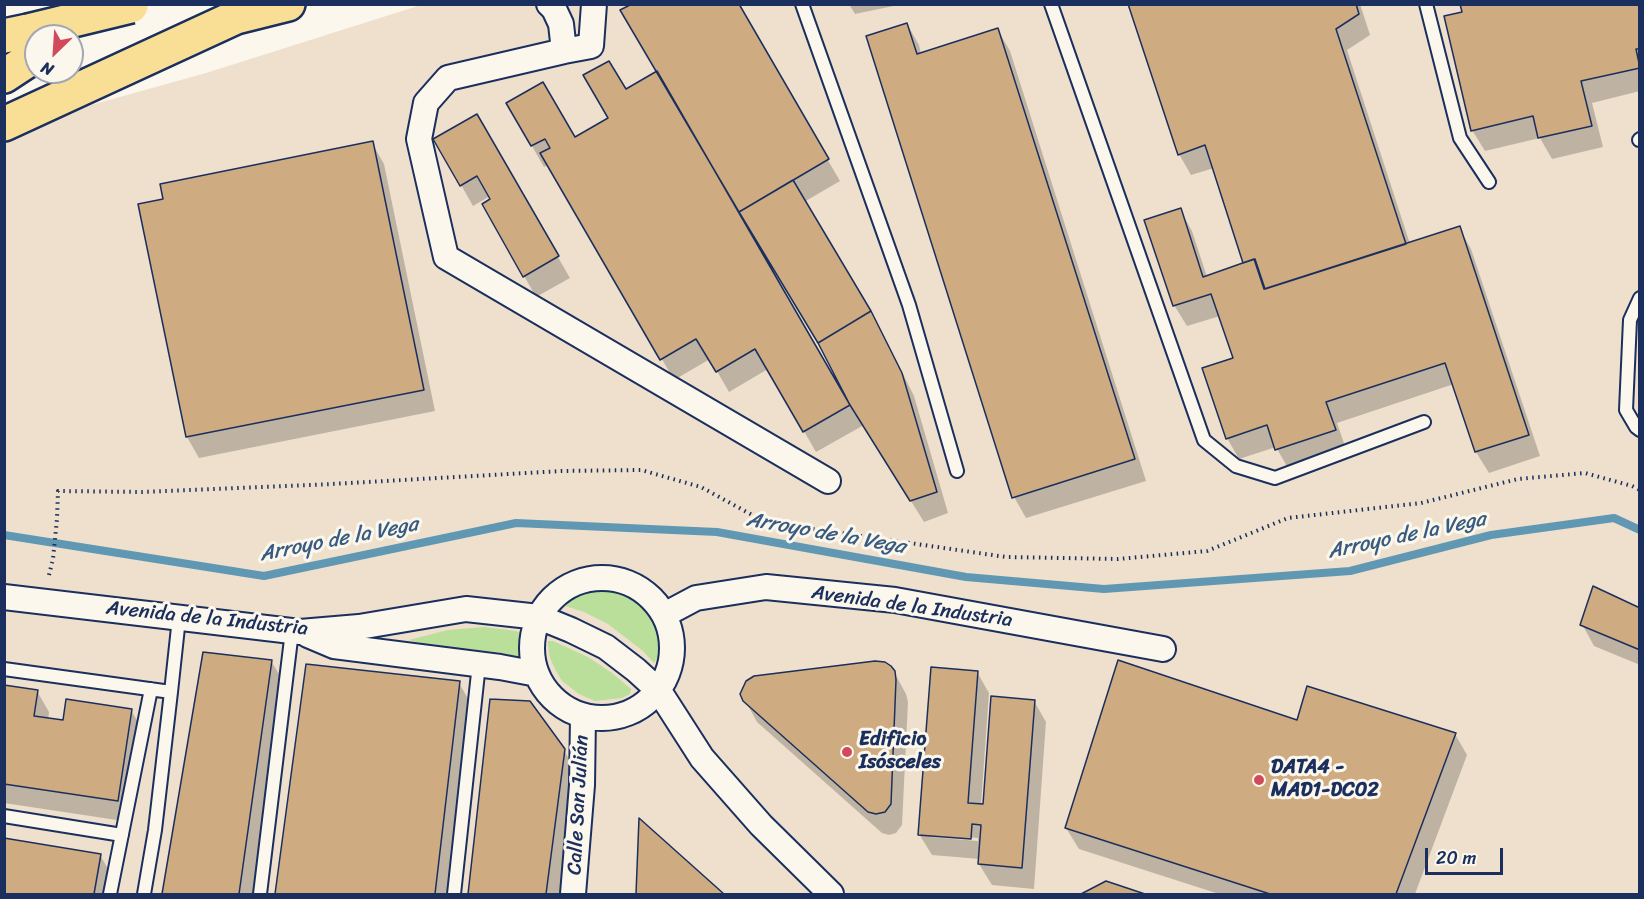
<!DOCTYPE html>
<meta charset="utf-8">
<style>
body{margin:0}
#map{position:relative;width:1644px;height:899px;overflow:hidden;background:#fbf7ec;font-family:Sriracha,sans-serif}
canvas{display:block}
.frame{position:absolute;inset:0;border:6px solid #1b2f5e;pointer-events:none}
.north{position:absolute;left:24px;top:24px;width:60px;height:60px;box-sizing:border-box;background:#fbf7ec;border:2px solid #a1a7b3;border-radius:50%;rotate:205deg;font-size:16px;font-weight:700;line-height:24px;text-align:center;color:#1b2f5e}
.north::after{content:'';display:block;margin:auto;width:21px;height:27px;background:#d1495b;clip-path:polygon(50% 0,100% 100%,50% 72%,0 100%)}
.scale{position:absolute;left:1425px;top:848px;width:78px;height:27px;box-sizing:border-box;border:3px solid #1b2f5e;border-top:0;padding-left:8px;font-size:18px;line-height:21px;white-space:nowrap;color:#1b2f5e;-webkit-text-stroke:4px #fbf7ec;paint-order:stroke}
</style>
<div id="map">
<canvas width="1644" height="899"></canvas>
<div class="frame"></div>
<div class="north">N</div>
<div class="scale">20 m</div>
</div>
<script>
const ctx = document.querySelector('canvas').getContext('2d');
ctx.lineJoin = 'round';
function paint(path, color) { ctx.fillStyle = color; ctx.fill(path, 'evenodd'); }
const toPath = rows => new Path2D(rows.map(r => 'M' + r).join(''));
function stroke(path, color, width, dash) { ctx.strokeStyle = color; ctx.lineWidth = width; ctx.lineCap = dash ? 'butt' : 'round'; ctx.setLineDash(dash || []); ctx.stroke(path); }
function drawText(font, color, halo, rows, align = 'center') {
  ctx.font = font + ' Sriracha,sans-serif'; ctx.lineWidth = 6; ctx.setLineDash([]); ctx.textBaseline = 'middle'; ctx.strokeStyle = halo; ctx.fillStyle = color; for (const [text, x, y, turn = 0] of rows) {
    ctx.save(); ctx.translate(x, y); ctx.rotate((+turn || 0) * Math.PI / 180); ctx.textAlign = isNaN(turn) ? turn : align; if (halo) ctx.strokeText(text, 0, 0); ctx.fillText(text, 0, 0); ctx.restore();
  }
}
paint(toPath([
 [421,5,1639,5,1639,894,5,894,5,129,206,73]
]), '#eee0cc');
paint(toPath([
 [602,589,621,592,639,600,649,610,656,627,659,642,659,655,654,663,643,651,608,624,584,612,565,606,569,600,583,593],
 [484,627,516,631,524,635,521,657,497,652,431,646,409,640,448,630],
 [548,641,553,641,588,657,612,673,631,689,630,694,622,698,595,701,579,694,562,681,555,669,550,658,548,646]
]), '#b9df9a');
paint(toPath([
 [737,4,840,181,804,202,883,334,914,396,948,513,924,522,864,425,816,452,768,369,729,392,710,359,674,380,549,164,544,167,508,104,574,139,610,118,625,91,658,72],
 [768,259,821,347,843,390,840,391,765,261],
 [849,4,903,4,855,14],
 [1130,4,1360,4,1370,35,1347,50,1410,244,1459,228,1471,249,1540,456,1489,473,1476,452,1454,384,1337,423,1347,452,1289,470,1276,447,1239,459,1227,438,1235,359,1220,316,1187,326,1174,305,1180,210,1192,231,1207,277,1245,264,1214,168,1191,175,1179,154],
 [1640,4,1640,91,1592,103,1603,147,1552,159,1540,138,1485,151,1472,130,1464,13],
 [907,24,919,45,921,54,998,30,1010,51,1146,481,1026,518,1014,497],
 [476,116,570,278,536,297,484,205,492,200,490,196,473,206,435,139],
 [372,143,384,164,435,411,199,458,187,437,140,205],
 [1640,609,1640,665,1594,646,1582,624],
 [205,654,271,661,284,682,253,894,164,894],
 [308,666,459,683,471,704,449,894,277,894],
 [894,672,906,694,908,702,902,825,896,833,889,835,882,833,757,722,745,700],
 [977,672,989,693,981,805,985,805,1034,701,1046,722,1034,889,992,885,979,864,980,859,932,855,919,834],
 [931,834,978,838,978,841,931,837],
 [4,686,37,691,49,712,48,720,64,722,131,710,143,731,130,822,4,803],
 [491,700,564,750,576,772,560,894,470,894],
 [1298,722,1455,734,1467,755,1415,894,1219,894,1079,849,1066,828],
 [640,821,722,894,637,894],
 [4,840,100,855,112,876,109,894,4,894],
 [1106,883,1140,894,1084,894]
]), '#0003');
stroke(toPath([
 [4,535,264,576,516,523,717,532,966,577,1104,589,1350,571,1491,535,1614,518,1640,530]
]), '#6098b3', 8);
const building = toPath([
 [632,4,739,4,829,159,739,212,620,10,632,4],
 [1128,4,1356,4,1359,14,1336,29,1406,244,1265,289,1255,259,1243,263,1205,145,1178,155,1128,4],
 [1460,4,1640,4,1640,49,1636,49,1640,68,1581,81,1592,126,1538,138,1533,116,1471,131,1444,16,1462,12,1460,4],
 [907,23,917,54,998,28,1135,459,1012,498,866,36,907,23],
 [609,61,626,89,657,71,850,405,803,432,755,349,716,372,696,339,660,360,540,153,550,148,545,139,531,146,506,103,543,82,575,137,608,118,583,75,609,61],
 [477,114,559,256,523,277,482,204,490,199,477,176,460,186,433,139,477,114],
 [373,141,424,390,186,437,138,204,163,199,160,184,373,141],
 [793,180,871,311,818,343,739,212,793,180],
 [1181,208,1203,277,1254,259,1264,289,1460,226,1529,435,1475,452,1445,363,1326,402,1336,430,1275,450,1267,425,1226,439,1202,368,1233,358,1211,294,1173,306,1144,220,1181,208],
 [871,311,902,373,937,492,910,501,850,405,818,343,871,311],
 [1593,586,1640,608,1640,650,1580,625,1593,586],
 [203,652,272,660,239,894,162,894,203,652],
 [1118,660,1297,720,1307,686,1456,733,1396,894,1270,894,1065,828,1118,660],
 [875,661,885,662,891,666,895,671,896,680,891,804,885,812,876,814,868,812,743,701,740,694,746,681,754,676,875,661],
 [306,664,460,681,435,894,275,894,306,664],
 [931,667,978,671,968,803,983,804,991,696,1035,700,1022,868,978,864,981,825,972,824,971,839,918,835,931,667],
 [4,685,38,690,34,716,63,720,66,699,132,709,118,801,4,784,4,685],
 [490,699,530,701,565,749,546,894,468,894,490,699],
 [639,818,724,894,636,894,639,818],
 [4,838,101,854,94,894,4,894,4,838],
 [1106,881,1145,894,1081,894,1106,881]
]);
paint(building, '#ceab81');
stroke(building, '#1b2f5e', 1.5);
const lane = toPath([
 [802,4,909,305,957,471],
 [1051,4,1204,440,1236,466,1275,478,1424,422],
 [1426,4,1460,138,1489,182],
 [1639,140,1640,139],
 [1640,298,1630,320,1626,410,1636,427,1640,430],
 [4,669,171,692,155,830,144,894],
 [171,692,179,618],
 [4,816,122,835],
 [110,894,151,689],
 [260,894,292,631],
 [454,894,479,664]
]);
const street = toPath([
 [549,4,554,9,561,24,564,51,591,46,594,4],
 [564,51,448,78,426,103,419,139,446,257,828,481],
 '532 648a70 70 0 1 1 140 0a70 70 0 1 1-140 0Z',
 [4,597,300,632,359,627,466,609,539,617,571,630,606,647,636,670,659,691,702,758,761,825,831,894],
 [664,615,696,598,766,587,895,600,1163,649],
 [308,635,334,646,500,667,537,674],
 [573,894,582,785,583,716]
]);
const highway = toPath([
 [4,36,28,31],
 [4,76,36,55],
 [4,124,236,17,288,4]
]);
stroke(lane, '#1b2f5e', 16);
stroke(street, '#1b2f5e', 28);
stroke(highway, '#1b2f5e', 38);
stroke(toPath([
 [49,575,53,559,57,519,58,491,142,492,332,484,562,471,641,470,701,487,765,522,1006,557,1118,559,1207,551,1288,518,1421,503,1518,479,1585,473,1632,486,1640,490]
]), '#1b2f5e', 4, [1.5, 4.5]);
stroke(lane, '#fbf7ec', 12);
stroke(street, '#fbf7ec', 24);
stroke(highway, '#f9df96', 33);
const highwayBridge = toPath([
 [28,31,131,6]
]);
stroke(highwayBridge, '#1b2f5e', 38, []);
stroke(highwayBridge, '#f9df96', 33);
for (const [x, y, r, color] of [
 [847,752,6,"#d1495b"],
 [1259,780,6,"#d1495b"]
]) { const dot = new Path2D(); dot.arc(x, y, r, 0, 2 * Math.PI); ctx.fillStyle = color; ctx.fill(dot); stroke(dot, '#fbf7ec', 2); }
drawText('20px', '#1b2f5e', '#fbf7ec', [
 ["Avenida de la Industria",912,607,8],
 ["Avenida de la Industria",207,619,6],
 ["Calle San Julián",579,805,-87]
]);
drawText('bold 20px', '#1b2f5e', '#fbf7ec', [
 ["Edificio",859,740],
 ["Isósceles",859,763],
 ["DATA4 -",1271,768],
 ["MAD1-DC02",1271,791]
], 'left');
drawText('italic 21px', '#385b81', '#fbf7ec', [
 ["Arroyo de la Vega",826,534,10],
 ["Arroyo de la Vega",1407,536,-12],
 ["Arroyo de la Vega",339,540,-11]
]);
</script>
